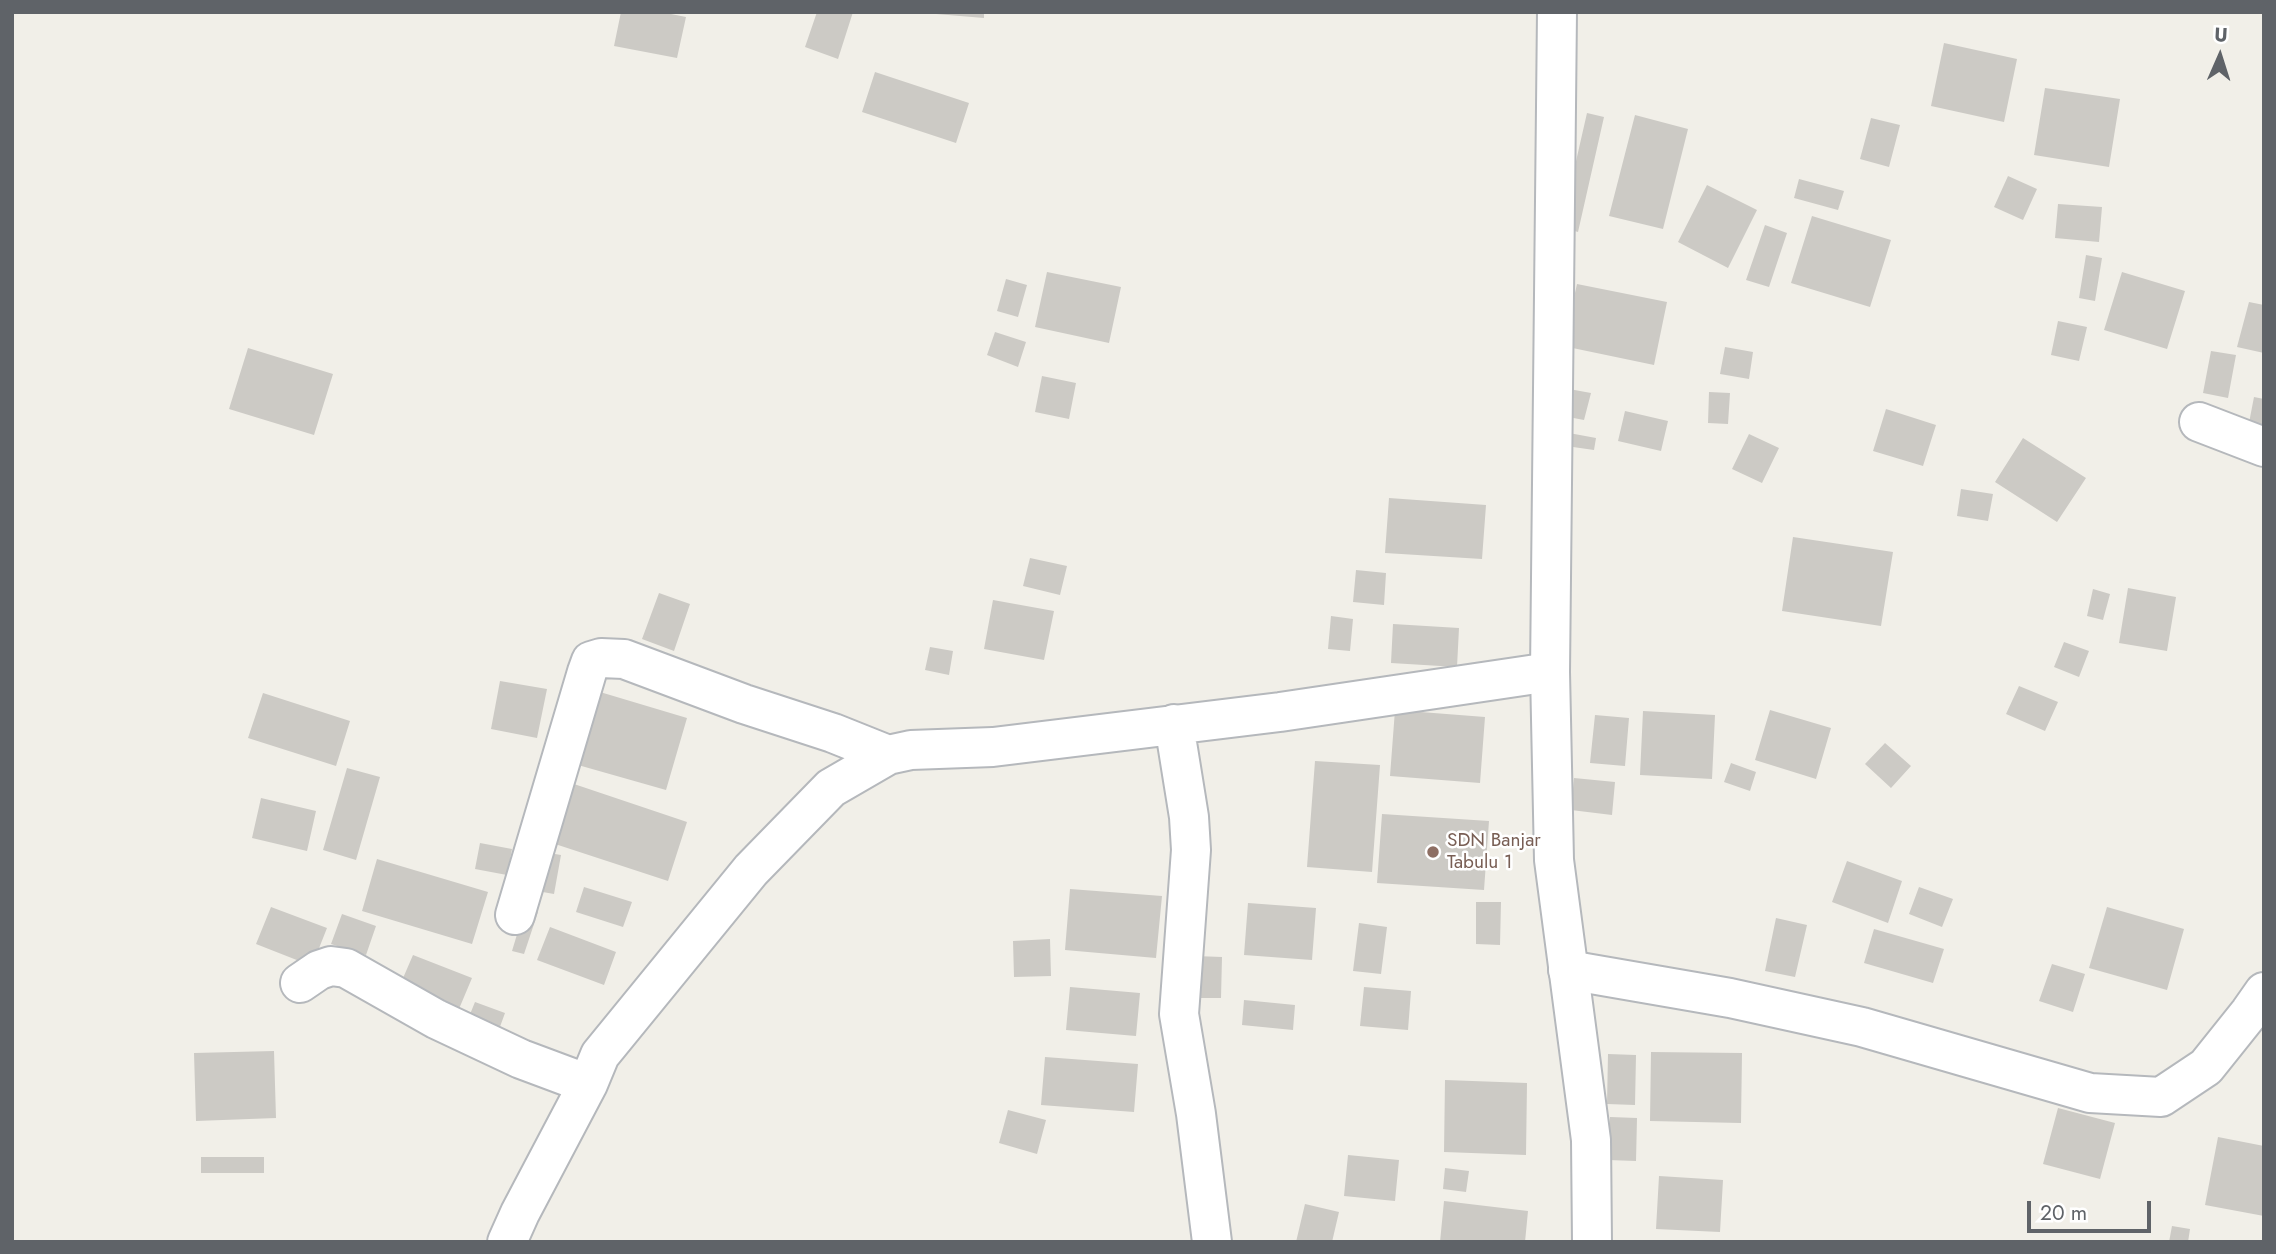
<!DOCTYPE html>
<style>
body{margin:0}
#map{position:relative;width:2276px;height:1254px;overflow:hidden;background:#f1efe8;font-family:Jost,sans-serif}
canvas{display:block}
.frame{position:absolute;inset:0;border:14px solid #5f6368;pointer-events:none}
.north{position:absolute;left:2185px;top:21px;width:70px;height:70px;-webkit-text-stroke:5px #fff;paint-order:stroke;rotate:3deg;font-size:19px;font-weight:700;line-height:28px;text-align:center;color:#5f6368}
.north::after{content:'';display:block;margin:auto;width:24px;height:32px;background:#5f6368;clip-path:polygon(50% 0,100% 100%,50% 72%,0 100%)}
.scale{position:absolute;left:2027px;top:1201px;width:124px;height:32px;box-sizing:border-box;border:4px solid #5f6368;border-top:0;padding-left:9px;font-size:21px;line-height:24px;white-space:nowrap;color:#5f6368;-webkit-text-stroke:5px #fff;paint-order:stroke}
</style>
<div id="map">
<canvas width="2276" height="1254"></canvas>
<div class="frame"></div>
<div class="north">U</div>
<div class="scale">20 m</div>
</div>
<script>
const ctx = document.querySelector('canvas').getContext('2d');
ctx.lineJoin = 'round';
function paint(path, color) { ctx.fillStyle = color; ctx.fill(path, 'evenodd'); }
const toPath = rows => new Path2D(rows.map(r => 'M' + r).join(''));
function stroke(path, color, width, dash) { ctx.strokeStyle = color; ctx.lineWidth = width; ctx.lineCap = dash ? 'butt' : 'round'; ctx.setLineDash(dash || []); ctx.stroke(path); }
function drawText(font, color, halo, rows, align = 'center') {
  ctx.font = font + ' Jost,sans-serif'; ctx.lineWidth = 5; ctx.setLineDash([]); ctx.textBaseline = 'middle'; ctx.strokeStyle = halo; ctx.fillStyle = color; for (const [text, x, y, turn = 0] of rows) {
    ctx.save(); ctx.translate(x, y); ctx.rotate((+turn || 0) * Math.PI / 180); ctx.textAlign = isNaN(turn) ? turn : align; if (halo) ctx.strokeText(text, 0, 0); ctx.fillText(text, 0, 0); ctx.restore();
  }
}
paint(toPath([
 [621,12,661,12,686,17,677,58,614,46],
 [817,12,853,12,838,59,805,47],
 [936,12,984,12,984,18,936,14],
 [1944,43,2017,59,2004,122,1931,106],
 [875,72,969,103,956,143,862,112],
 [2045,88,2120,99,2109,167,2034,155],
 [1587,113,1604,117,1578,232,1561,227],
 [1635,115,1688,129,1663,229,1609,216],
 [1871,118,1900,125,1889,167,1860,159],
 [2008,176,2037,189,2023,220,1994,207],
 [1799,179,1844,191,1838,210,1794,198],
 [1707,185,1757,210,1728,268,1678,242],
 [2058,204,2102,207,2099,242,2055,238],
 [1812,216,1891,240,1870,307,1791,283],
 [1765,225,1787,233,1769,287,1746,280],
 [2086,255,2102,258,2095,301,2079,298],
 [1047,272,1121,287,1109,343,1035,327],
 [2122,272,2185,291,2167,349,2104,330],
 [1006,279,1027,285,1018,317,997,311],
 [1577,284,1667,302,1654,365,1563,346],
 [2249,302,2264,305,2264,353,2237,347],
 [2058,321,2087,327,2079,361,2051,355],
 [995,332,1026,342,1018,367,987,355],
 [1725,347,1753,352,1749,379,1720,374],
 [248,348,333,374,314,435,229,409],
 [2211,351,2236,355,2228,398,2203,393],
 [1042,376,1076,383,1069,419,1035,412],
 [1569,389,1591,393,1584,420,1563,416],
 [1709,392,1730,393,1728,424,1708,423],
 [2254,397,2264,399,2264,431,2248,428],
 [1886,409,1936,425,1923,466,1873,451],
 [1625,411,1668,421,1661,451,1618,441],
 [1569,433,1596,438,1594,450,1566,446],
 [1749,434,1779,448,1762,483,1732,469],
 [2023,438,2086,478,2057,522,1995,482],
 [1961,489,1993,494,1988,521,1957,516],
 [1389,498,1486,505,1482,559,1385,553],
 [1793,537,1893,552,1881,626,1782,611],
 [1030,558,1067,566,1060,595,1023,586],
 [1356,570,1386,573,1384,605,1353,602],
 [2128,588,2176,597,2167,651,2119,643],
 [2093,589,2110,594,2103,620,2087,616],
 [659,593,690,604,674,651,642,639],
 [993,600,1054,611,1044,660,984,649],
 [1331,616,1353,619,1350,651,1328,649],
 [1393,624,1459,628,1457,667,1391,663],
 [2064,642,2089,651,2079,677,2054,667],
 [930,647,953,651,949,675,925,670],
 [500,681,547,689,537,738,491,729],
 [2019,686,2058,702,2045,731,2006,714],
 [600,692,687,718,666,790,578,765],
 [263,693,350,721,336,766,248,738],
 [1395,710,1485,717,1480,783,1390,776],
 [1770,710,1831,728,1816,779,1755,760],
 [1643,711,1715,715,1712,779,1640,775],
 [1595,715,1629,718,1625,766,1590,763],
 [1885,743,1911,766,1891,788,1865,764],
 [1315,761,1380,765,1372,872,1307,867],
 [1731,763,1756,772,1750,791,1724,782],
 [347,768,380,777,356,860,323,850],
 [1574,778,1615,782,1612,815,1571,810],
 [571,783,687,822,668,881,552,843],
 [261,798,316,811,307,851,252,838],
 [1382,814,1489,821,1484,890,1377,883],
 [480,843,512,849,507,875,475,869],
 [543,852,561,855,554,894,537,891],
 [377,859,488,892,472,944,362,911],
 [1847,861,1902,881,1888,923,1832,902],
 [584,887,632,902,623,927,576,912],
 [1919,887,1953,899,1942,927,1909,914],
 [1070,889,1162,896,1156,958,1065,950],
 [1476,902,1501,902,1500,945,1476,944],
 [1248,903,1316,908,1312,960,1244,955],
 [271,907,327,928,312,966,256,944],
 [2107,907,2184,929,2167,990,2089,968],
 [525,908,538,912,524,954,512,951],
 [342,914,376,926,366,955,331,944],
 [1776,918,1807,925,1795,977,1765,971],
 [1359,923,1387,927,1381,974,1353,971],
 [550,927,616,952,604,985,537,960],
 [1874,929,1944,949,1933,983,1864,963],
 [1050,939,1051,976,1014,977,1013,941],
 [413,955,472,978,456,1016,397,992],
 [1195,956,1222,957,1221,998,1193,998],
 [2052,964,2085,974,2073,1012,2039,1001],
 [1070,987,1140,993,1136,1036,1066,1030],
 [1364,987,1411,991,1408,1030,1360,1026],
 [1244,1000,1295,1005,1293,1030,1242,1025],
 [475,1002,505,1013,497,1035,466,1024],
 [274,1051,276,1118,196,1121,194,1053],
 [1651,1052,1742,1053,1741,1123,1650,1121],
 [1608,1054,1636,1055,1635,1105,1607,1104],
 [1045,1057,1138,1064,1134,1112,1041,1105],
 [1445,1080,1527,1083,1526,1155,1444,1152],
 [2058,1108,2115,1123,2100,1179,2043,1164],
 [1008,1110,1046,1120,1037,1154,999,1143],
 [1610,1117,1637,1118,1636,1161,1608,1160],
 [2218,1137,2264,1146,2264,1216,2205,1205],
 [1348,1155,1399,1160,1395,1201,1344,1196],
 [201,1157,264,1157,264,1173,201,1173],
 [1445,1168,1469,1171,1466,1192,1443,1189],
 [1659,1176,1723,1180,1720,1232,1656,1229],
 [1444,1201,1528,1211,1525,1242,1440,1242],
 [1305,1204,1339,1212,1332,1242,1296,1242],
 [2172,1226,2190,1229,2188,1242,2169,1242]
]), '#cccac5');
const minor = toPath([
 [2199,422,2264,447],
 [1174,724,1189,817,1191,850,1179,1014,1196,1114,1212,1242],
 [515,915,587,672,591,661,601,658,624,659,744,704,833,733,888,755,911,750,993,747,1280,712,1550,672],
 [1568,970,1730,998,1862,1027,2090,1093,2161,1097,2206,1067,2250,1012,2264,992],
 [300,983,319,970,331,966,346,968,436,1019,521,1059,588,1084],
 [507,1242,520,1213,588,1084,600,1055,751,870,831,788,888,755]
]);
const tertiary = toPath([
 [1557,12,1550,672,1554,860,1591,1140,1592,1242]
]);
stroke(minor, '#b5b8bc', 42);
stroke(tertiary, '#b5b8bc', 42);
stroke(minor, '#fff', 38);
stroke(tertiary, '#fff', 38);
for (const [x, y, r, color] of [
 [1433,852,7,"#8d6e63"]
]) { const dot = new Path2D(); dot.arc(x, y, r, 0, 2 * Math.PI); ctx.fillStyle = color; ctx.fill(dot); stroke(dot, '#fff', 2.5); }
drawText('19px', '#785e54', '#fff', [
 ["SDN Banjar",1447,841],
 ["Tabulu 1",1447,863]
], 'left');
</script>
